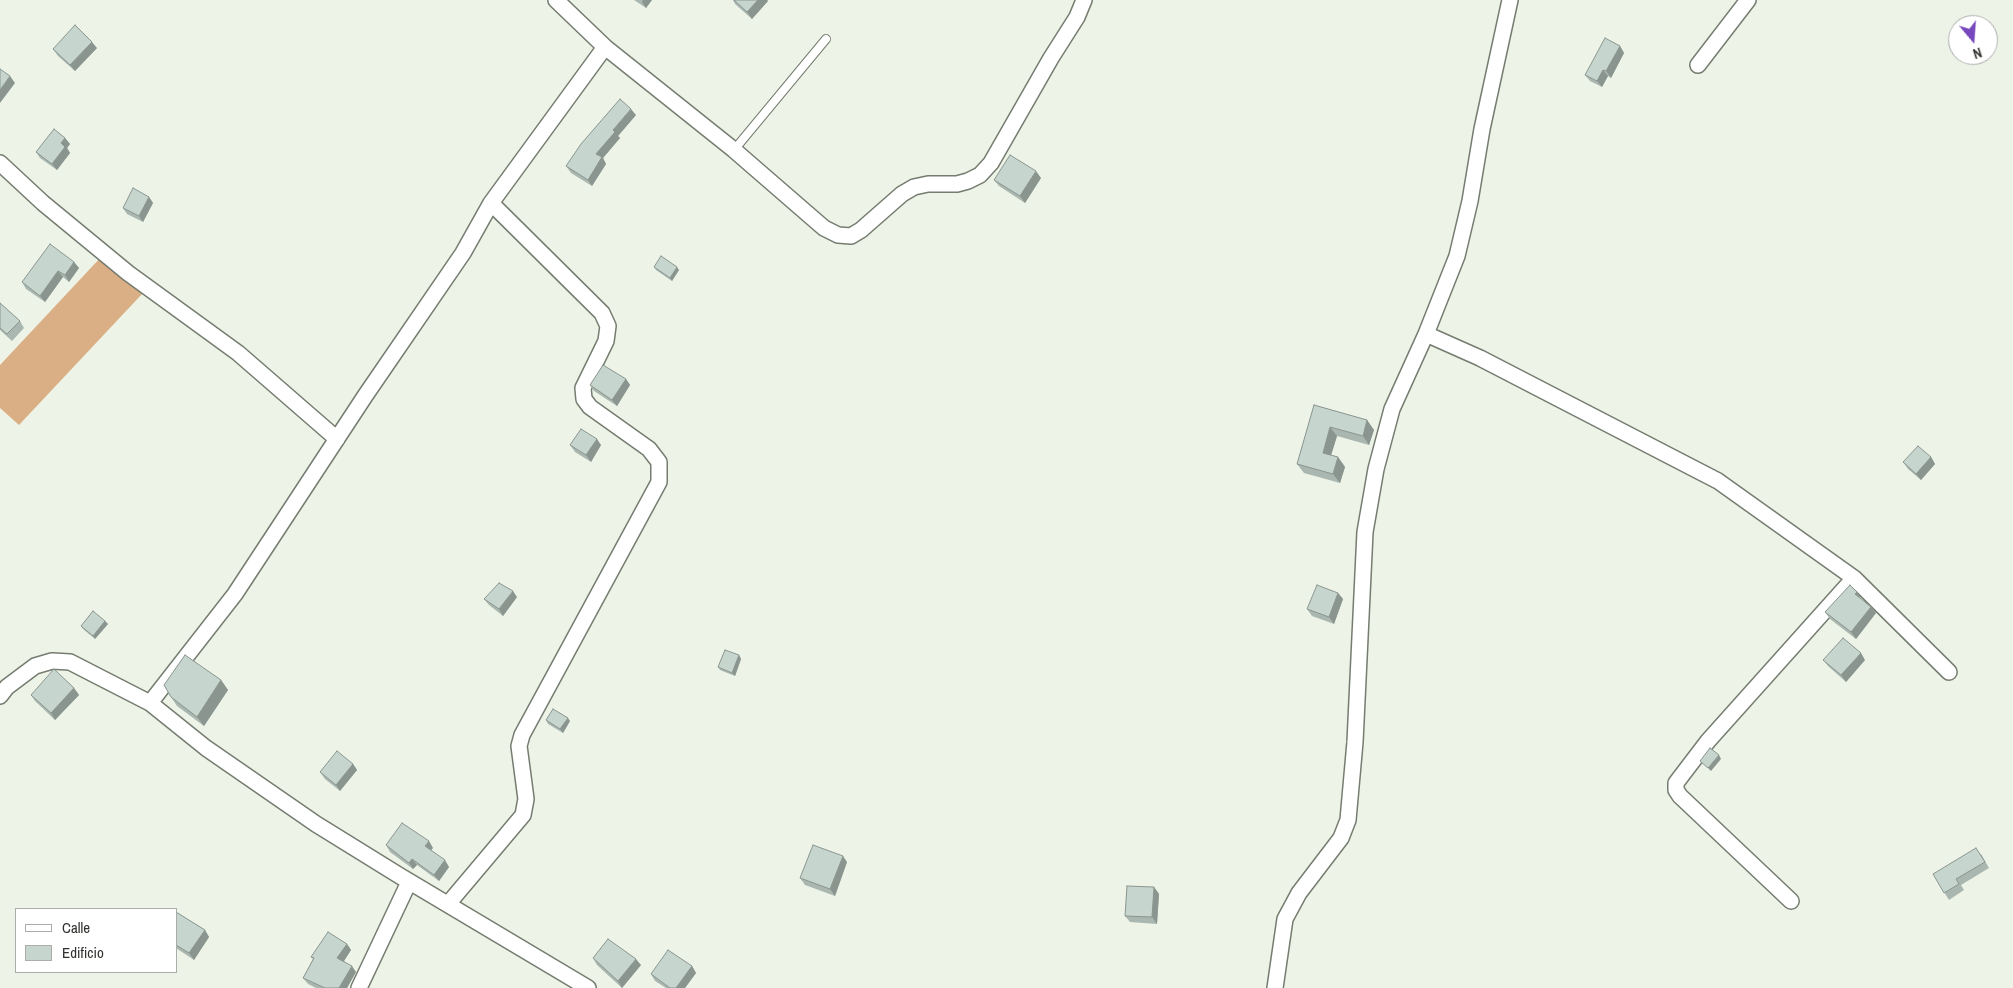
<!DOCTYPE html>
<style>
body{margin:0}
#map{position:relative;width:2013px;height:988px;overflow:hidden;background:#edf4e7;font-family:"Archivo Narrow",sans-serif}
canvas{display:block}
.legend{position:absolute;left:15px;top:908px;width:162px;height:65px;box-sizing:border-box;background:#fff;border:1px solid #abadab;margin:0;padding:6px 9px;list-style:none;font-size:15px;color:#2e312c}
.legend li{display:flex;align-items:center;gap:10px;height:25px}
.legend b{width:25px;border:1px solid #abadab}
.north{position:absolute;left:1948px;top:15px;width:50px;height:50px;box-sizing:border-box;background:#fff;border:1px solid #abadab;border-radius:50%;rotate:162deg;font-size:14px;font-weight:700;line-height:20px;text-align:center;color:#2e312c}
.north::after{content:'';display:block;margin:auto;width:18px;height:22px;background:#7747be;clip-path:polygon(50% 0,100% 100%,50% 72%,0 100%)}
</style>
<div id="map">
<canvas width="2013" height="988"></canvas>
<ul class="legend">
<li><b style="height:6px;background:#fff"></b>Calle</li>
<li><b style="height:14px;background:#c6d5ce"></b>Edificio</li>
</ul>
<div class="north">N</div>
</div>
<script>
const ctx = document.querySelector('canvas').getContext('2d');
ctx.lineJoin = 'round';
function paint(path, color) { ctx.fillStyle = color; ctx.fill(path, 'evenodd'); }
const toPath = rows => new Path2D(rows.map(r => 'M' + r).join(''));
function stroke(path, color, width, dash) { ctx.strokeStyle = color; ctx.lineWidth = width; ctx.lineCap = dash ? 'butt' : 'round'; ctx.setLineDash(dash || []); ctx.stroke(path); }
paint(toPath([
 [102,256,143,293,19,425,0,408,0,365]
]), '#dbaf85');
const lane = toPath([
 [734,150,826,39]
]);
const street = toPath([
 [556,0,605,47,734,150,824,228,838,235,851,236,861,230,902,194,914,187,928,184,957,184,968,181,980,175,991,163,1051,58,1077,17,1084,0],
 [1698,65,1748,0],
 [0,163,43,203,128,273,238,353,337,439],
 [1426,334,1480,358,1718,481,1854,578,1949,672],
 [0,696,7,687,35,666,52,661,70,662,150,703,206,748,316,824,400,876,588,988],
 [150,703,235,594,365,396,463,253,491,203,605,47],
 [1791,901,1680,796,1676,790,1676,783,1708,741,1854,578],
 [448,904,523,815,526,799,519,746,522,735,659,482,659,462,649,449,590,407,584,399,583,388,606,341,608,326,602,313,491,203],
 [359,988,409,882],
 [1275,988,1285,919,1299,893,1341,838,1348,820,1355,742,1365,532,1376,469,1392,409,1426,334,1457,256,1470,201,1482,129,1510,0]
]);
stroke(lane, '#757c70', 10);
stroke(street, '#757c70', 18);
stroke(lane, '#fff', 8);
stroke(street, '#fff', 15);
paint(toPath([
 [634,0,652,0,646,8],
 [733,0,767,0,768,1,752,19,735,4],
 [1620,46,1624,53,1611,78,1608,76,1602,87,1590,81,1585,75],
 [97,48,75,71,58,56,53,49],
 [636,115,618,136,620,138,603,158,606,164,592,186,571,173,566,166],
 [65,138,70,144,67,148,70,153,57,170,40,158,36,152],
 [1041,178,1025,203,999,186,994,180],
 [149,197,153,203,143,222,127,214,123,208],
 [74,262,79,268,69,282,63,277,45,302,26,289,22,282],
 [654,267,679,270,672,281,656,270],
 [0,303,20,321,24,328,12,341,0,330],
 [626,379,630,385,617,406,594,391,590,385],
 [1314,405,1367,420,1374,430,1369,445,1337,436,1331,455,1338,457,1345,467,1340,483,1304,473,1297,464],
 [570,445,601,445,591,462,575,452],
 [1931,457,1935,464,1921,480,1908,469,1903,462],
 [1857,592,1861,599,1871,607,1876,613,1856,639,1830,619,1825,612],
 [1338,593,1343,599,1334,624,1312,616,1307,609],
 [517,597,503,616,489,605,484,599],
 [105,621,108,624,95,639,83,629,81,626],
 [739,655,741,659,735,676,720,670,718,667],
 [1823,660,1865,660,1846,682,1828,666],
 [221,680,228,690,204,726,177,706,171,697],
 [74,688,79,695,55,720,35,701,31,695],
 [546,720,570,721,563,733,548,724],
 [353,764,357,770,340,791,325,779,320,772],
 [386,845,433,848,431,850,449,867,439,881,417,865,413,869,390,852],
 [1981,854,1989,868,1961,885,1964,890,1949,900,1933,874],
 [847,862,835,896,805,885,800,878],
 [1154,887,1159,894,1157,924,1130,922,1125,916],
 [176,912,205,930,209,937,194,960,176,948],
 [347,944,351,950,344,961,356,972,347,988,316,988,308,984,303,978,313,959,311,957],
 [593,958,641,965,622,988,597,965],
 [692,966,696,973,685,988,666,988,655,981,651,974]
]), '#aab7b1');
paint(toPath([
 [643,0,652,0,646,8,642,2],
 [758,0,767,0,768,1,752,19,747,12],
 [92,42,97,48,75,71,70,65],
 [1620,46,1624,53,1611,78,1606,71],
 [1603,70,1608,76,1602,87,1597,81],
 [10,76,15,83,0,103,0,90],
 [631,109,636,115,618,136,620,138,603,158,606,164,592,186,588,180,596,154,613,130],
 [65,138,70,144,67,148,70,153,57,170,52,164,61,143],
 [1036,171,1041,178,1025,203,1020,196],
 [149,197,153,203,143,222,139,216],
 [74,262,79,268,69,282,65,275],
 [677,267,679,270,672,281,670,278],
 [58,271,63,277,45,302,40,296],
 [626,379,630,385,617,406,612,400],
 [1367,420,1374,430,1369,445,1363,436],
 [1330,427,1337,436,1329,462,1323,453],
 [597,439,601,445,591,462,586,455],
 [1338,457,1345,467,1340,483,1333,474],
 [1931,457,1935,464,1921,480,1916,474],
 [513,591,517,597,503,616,499,609],
 [1857,592,1861,599,1860,601,1855,594],
 [1338,593,1343,599,1334,624,1329,617],
 [1871,607,1876,613,1856,639,1851,632],
 [105,621,108,624,95,639,93,636],
 [1861,653,1865,660,1846,682,1841,675],
 [739,655,741,659,735,676,732,673],
 [221,680,228,690,204,726,197,717],
 [74,688,79,695,55,720,51,713],
 [568,718,570,721,563,733,560,729],
 [1719,755,1721,759,1711,771,1708,768],
 [353,764,357,770,340,791,336,785],
 [429,841,433,848,429,852,425,846],
 [843,856,847,862,835,896,830,889],
 [412,859,417,865,413,869,409,863],
 [445,860,449,867,439,881,434,875],
 [1154,887,1159,894,1157,924,1152,917],
 [205,930,209,937,194,960,189,953],
 [347,944,351,950,342,964,337,958],
 [636,959,641,965,622,988,618,981],
 [352,966,356,972,347,988,339,988],
 [692,966,696,973,685,988,676,988]
]), '#8b9590');
const building = toPath([
 [734,0,758,0,747,12,734,0],
 [75,25,92,42,70,65,53,49,75,25],
 [1605,38,1620,46,1606,71,1603,70,1597,81,1585,75,1605,38],
 [0,69,10,76,0,90,0,69],
 [620,99,631,109,613,130,615,132,596,154,602,157,588,180,566,166,581,144,620,99],
 [54,129,65,138,61,143,65,147,52,164,36,152,54,129],
 [1010,155,1036,171,1020,196,994,180,1010,155],
 [133,188,149,197,139,216,123,208,133,188],
 [50,244,74,262,65,275,58,271,40,296,22,282,50,244],
 [661,256,677,267,670,278,654,267,661,256],
 [0,303,20,321,7,334,0,328,0,303],
 [603,365,626,379,612,400,590,385,603,365],
 [1314,405,1367,420,1363,436,1330,427,1323,453,1338,457,1333,474,1297,464,1314,405],
 [581,429,597,439,586,455,570,445,581,429],
 [1918,446,1931,457,1916,474,1903,462,1918,446],
 [499,583,513,591,499,609,484,599,499,583],
 [1317,585,1338,593,1329,617,1307,609,1317,585],
 [1850,585,1857,592,1855,594,1871,607,1851,632,1825,612,1850,585],
 [93,611,105,621,93,636,81,626,93,611],
 [1843,638,1861,653,1841,675,1823,660,1843,638],
 [725,650,739,655,732,673,718,667,725,650],
 [185,655,221,680,197,717,171,697,164,685,185,655],
 [54,669,74,688,51,713,31,695,54,669],
 [553,709,568,718,560,729,546,720,553,709],
 [1710,748,1719,755,1708,768,1700,761,1710,748],
 [337,751,353,764,336,785,320,772,337,751],
 [402,823,429,841,425,846,445,860,434,875,412,859,409,863,386,845,402,823],
 [813,845,843,856,830,889,800,878,813,845],
 [1976,848,1985,862,1956,879,1959,884,1944,893,1933,874,1976,848],
 [1127,886,1154,887,1152,917,1125,916,1127,886],
 [176,912,205,930,189,953,176,945,176,912],
 [328,932,347,944,337,958,352,966,339,988,325,988,303,978,314,958,311,957,328,932],
 [608,939,636,959,618,981,593,958,608,939],
 [668,950,692,966,676,988,670,988,651,974,668,950]
]);
paint(building, '#c6d5ce');
stroke(building, '#8b9590', 1);
</script>
